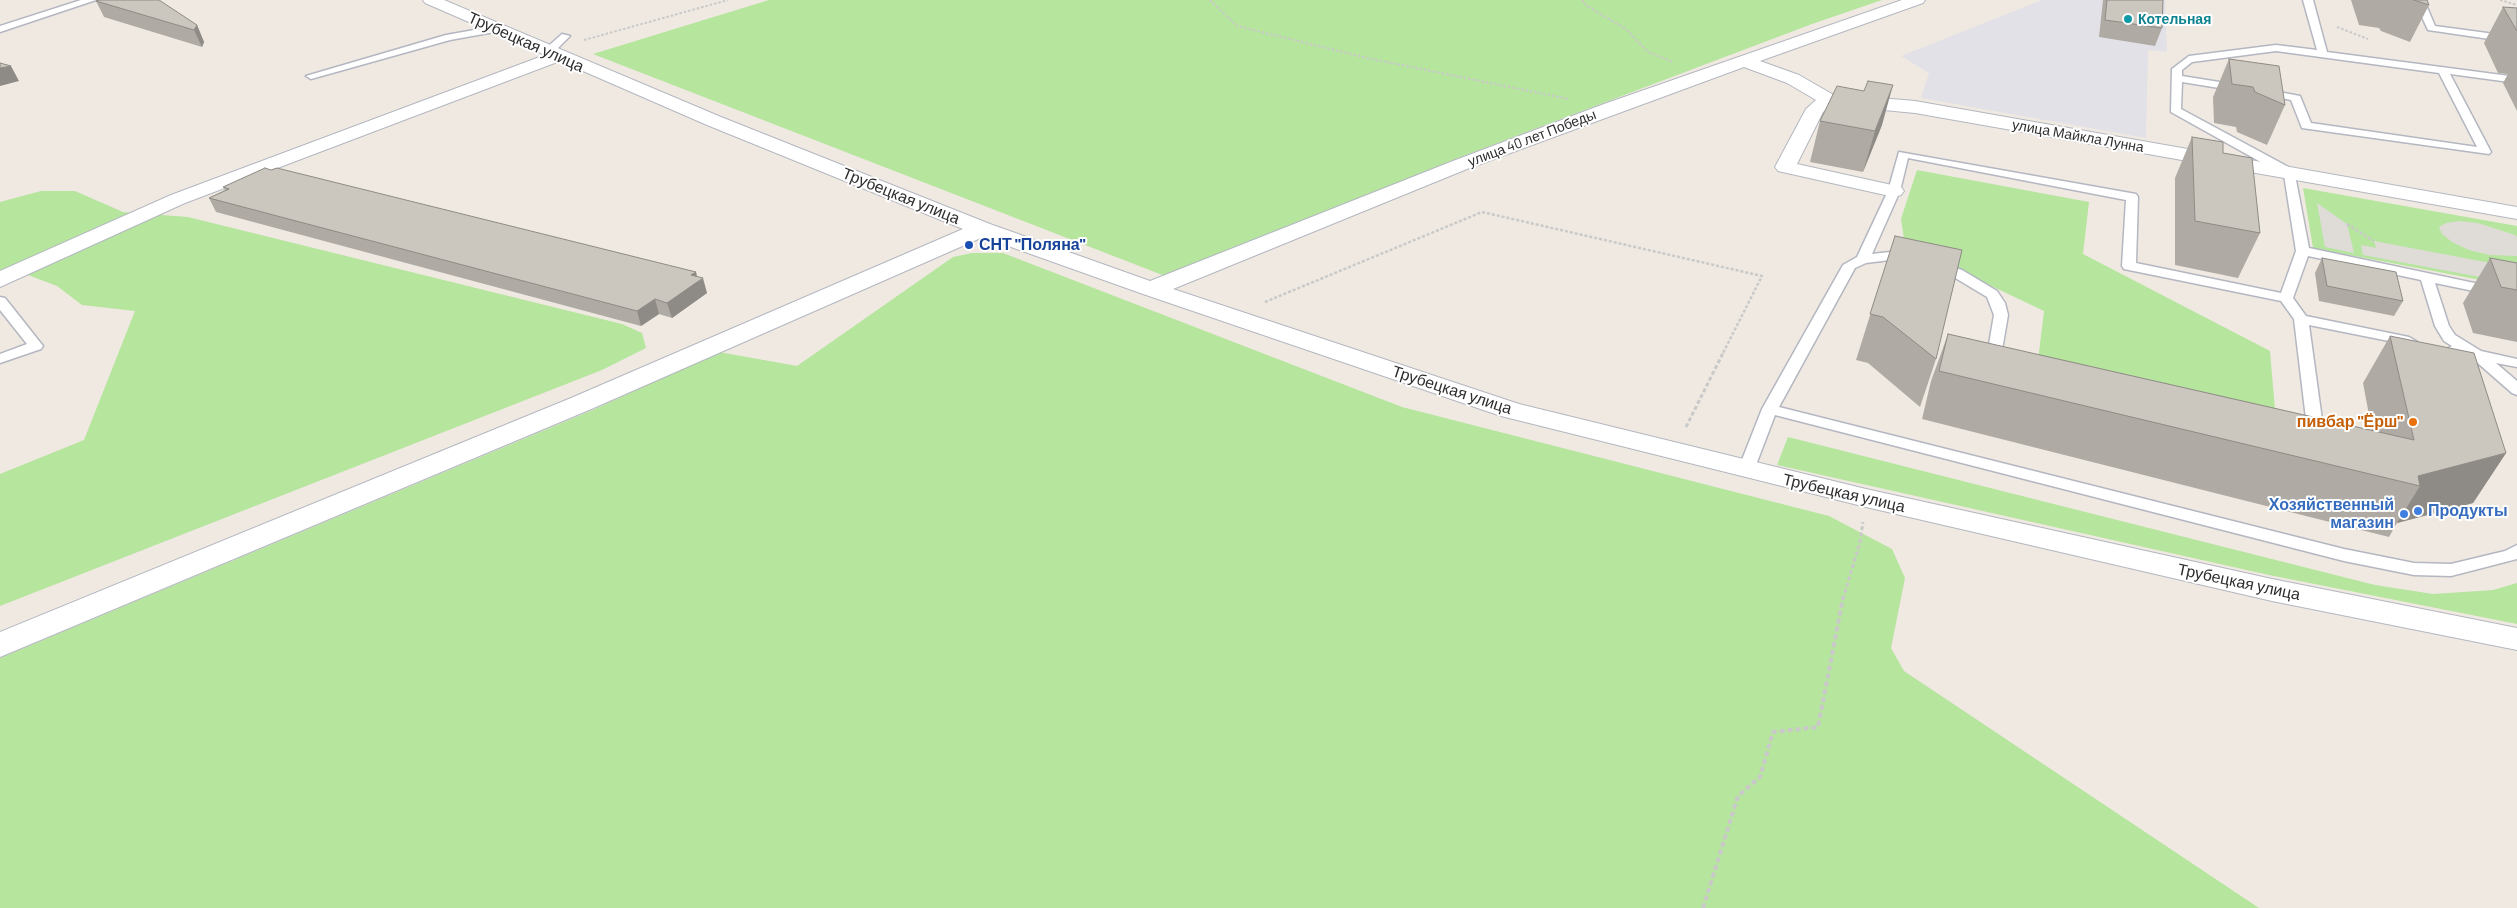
<!DOCTYPE html>
<meta charset="utf-8">
<style>
body{margin:0}
canvas{display:block;background:#efe9e1}
</style>
<canvas width="2517" height="908"></canvas>
<script>
const ctx = document.querySelector('canvas').getContext('2d');
ctx.lineJoin = 'round';
function paint(path, color) { ctx.fillStyle = color; ctx.fill(path, 'evenodd'); }
const toPath = rows => new Path2D(rows.map(r => 'M' + r).join(''));
function stroke(path, color, width, dash) { ctx.strokeStyle = color; ctx.lineWidth = width; ctx.lineCap = dash ? 'butt' : 'round'; ctx.setLineDash(dash || []); ctx.stroke(path); }
function drawText(font, color, halo, rows, align = 'center') {
  ctx.font = font + ' Barlow,sans-serif'; ctx.lineWidth = 4; ctx.setLineDash([]); ctx.textBaseline = 'middle'; ctx.strokeStyle = halo; ctx.fillStyle = color; for (const [text, x, y, turn = 0] of rows) {
    ctx.save(); ctx.translate(x, y); ctx.rotate((+turn || 0) * Math.PI / 180); ctx.textAlign = isNaN(turn) ? turn : align; if (halo) ctx.strokeText(text, 0, 0); ctx.fillText(text, 0, 0); ctx.restore();
  }
}
paint(toPath([
 [2042,0,2165,0,2167,52,2148,50,2146,138,1921,98,1929,73,1901,56]
]), '#e3e1e8');
paint(toPath([
 [769,0,1882,0,1812,24,1466,155,1165,276,593,54],
 [1917,170,2089,202,2083,254,2270,351,2277,433,2036,377,2044,311,1926,255,1904,239,1901,219],
 [2303,188,2517,226,2517,287,2313,248],
 [41,191,75,191,123,212,188,217,622,324,642,333,646,348,602,370,0,606,0,474,84,440,135,311,82,305,57,286,20,272,0,271,0,202],
 [972,253,1003,253,1402,407,1829,516,1892,549,1905,578,1891,648,1904,671,2259,908,0,908,0,658,595,409,719,352,797,366,953,257],
 [1788,437,2375,585,2433,594,2493,590,2517,583,2517,624,2269,575,1777,465]
]), '#b6e59e');
paint(toPath([
 [2317,203,2347,224,2354,253,2325,247],
 [2459,221,2478,223,2515,235,2517,237,2517,256,2490,255,2469,250,2452,242,2442,234,2439,227,2446,223],
 [2374,241,2517,268,2517,284,2363,255,2361,245,2376,248]
]), '#dfdcd8');
const service = toPath([
 [81,0,96,0,0,32,0,26,81,0],
 [2303,0,2313,0,2327,52,2517,77,2517,83,2450,74,2491,152,2489,154,2302,128,2291,100,2259,94,2258,92,2263,89,2300,96,2311,123,2477,147,2439,73,2276,51,2192,62,2182,70,2182,76,2238,85,2243,88,2238,91,2182,82,2181,109,2294,170,2309,248,2517,292,2517,300,2435,283,2449,326,2455,335,2481,351,2517,359,2517,367,2496,363,2517,381,2517,395,2512,393,2472,358,2448,353,2446,350,2452,346,2444,341,2435,326,2421,280,2308,256,2293,298,2306,316,2409,337,2416,341,2409,345,2309,325,2323,427,2321,435,2316,441,2304,441,2302,438,2307,427,2294,319,2281,301,2124,269,2122,266,2126,200,1908,158,1900,191,1872,254,1890,252,1915,258,1917,261,1910,265,1890,260,1866,263,1855,268,1779,407,2344,549,2414,563,2451,564,2505,551,2517,545,2517,559,2451,576,2414,575,2344,561,1775,415,1754,470,1752,474,1740,474,1738,470,1762,409,1843,265,1857,257,1888,191,1899,152,2136,194,2138,197,2136,263,2281,293,2296,251,2284,175,2171,112,2172,69,2189,56,2276,45,2317,50,2303,0],
 [2414,0,2424,0,2435,26,2517,37,2517,43,2428,30,2414,0],
 [497,26,500,27,500,31,450,40,311,79,306,76,446,35,497,26],
 [562,34,570,36,552,54,544,54,544,50,562,34],
 [1937,262,1962,270,1997,291,2005,303,2008,315,2002,350,2012,363,2010,366,2000,366,1988,350,1994,315,1987,297,1952,276,1932,269,1930,266,1932,263,1937,262],
 [0,297,5,298,43,346,41,349,0,363,0,354,27,344,0,310,0,297]
]);
const minor = toPath([
 [423,0,444,0,721,117,990,224,1150,281,1453,161,1604,104,1902,0,1925,0,1923,3,1760,61,1799,75,1832,94,1915,101,2517,207,2517,219,1915,113,1832,105,1823,112,1797,164,1901,187,1904,191,1901,195,1894,197,1778,171,1775,167,1806,109,1816,100,1787,83,1744,67,1467,169,1173,289,1519,404,1866,489,2272,579,2517,628,2517,650,2272,601,1866,507,1501,416,1143,294,983,237,589,410,0,657,0,632,571,398,963,229,707,125,560,61,185,203,0,287,0,271,171,195,545,55,425,3,423,0]
]);
stroke(service, '#b4b7c1', 3);
stroke(minor, '#b4b7c1', 2);
stroke(toPath([
 [1210,0,1237,26,1367,58,1569,99],
 [1582,0,1587,6,1626,29,1648,52,1673,62],
 [2500,0,2517,5],
 [2337,27,2368,39],
 [584,40,728,0]
]), '#c9c9c9', 2, [2.5, 2]);
stroke(toPath([
 [2347,224,2374,241],
 [1265,302,1482,212,1762,276,1723,353]
]), '#c9c9c9', 2.5, [3, 2]);
stroke(toPath([
 [1686,427,1724,351],
 [1843,599,1860,542,1863,522]
]), '#c9c9c9', 3, [4, 2.5]);
stroke(toPath([
 [1703,908,1738,796,1760,777,1773,732,1818,727,1843,598]
]), '#c9c9c9', 4, [5, 3]);
paint(service, '#fff');
paint(minor, '#fff');
paint(toPath([
 [2103,0,2163,0,2162,28,2155,46,2099,37],
 [2351,0,2427,0,2429,5,2410,42,2381,31,2379,28,2359,25],
 [96,1,197,25,204,42,202,47,104,17],
 [2503,7,2517,8,2517,111,2503,83,2508,74,2498,73,2484,43],
 [2229,59,2285,105,2267,145,2237,132,2236,127,2214,123,2213,97],
 [1864,91,1882,125,1863,172,1810,162,1820,121],
 [2192,137,2223,153,2260,233,2238,278,2175,265,2175,178],
 [223,187,696,272,697,277,707,293,672,318,659,314,641,326,216,212,209,198,225,190],
 [1895,236,1936,359,1920,407,1868,363,1856,360],
 [2322,258,2403,301,2394,316,2319,301,2315,273],
 [2490,258,2517,263,2517,342,2473,333,2463,303],
 [1948,334,2372,431,2363,383,2390,336,2506,453,2473,503,2397,523,2389,537,1922,419,1931,381]
]), '#afaba4');
paint(toPath([
 [197,25,204,42,202,47,194,30],
 [11,66,19,81,0,86,0,68],
 [1893,85,1882,125,1863,172,1875,131],
 [696,272,698,282,703,278,707,293,672,318,667,303,691,275],
 [655,299,659,314,641,326,637,311],
 [2506,453,2473,503,2397,523,2420,486,2418,476]
]), '#8e8b86');
const building = toPath([
 [99,0,159,0,197,25,194,30,96,1,99,0],
 [2107,0,2163,0,2162,28,2105,20,2107,0],
 [2414,0,2427,0,2429,5,2414,0],
 [2503,7,2517,8,2517,31,2503,7],
 [2229,59,2279,66,2285,105,2255,92,2253,87,2232,84,2229,59],
 [0,63,11,66,0,68,0,63],
 [1868,81,1893,85,1875,131,1820,121,1837,86,1864,91,1868,81],
 [2192,137,2223,142,2223,153,2252,158,2260,233,2195,221,2192,137],
 [265,168,271,170,277,168,696,272,691,275,703,278,667,303,655,299,637,311,209,198,229,189,223,187,265,168],
 [1895,236,1962,250,1936,359,1883,317,1870,314,1895,236],
 [2322,258,2396,272,2403,301,2327,286,2322,258],
 [2490,258,2517,263,2517,290,2501,287,2490,258],
 [1948,334,2414,440,2390,336,2474,353,2506,453,2418,476,2420,486,1939,371,1948,334]
]);
paint(building, '#cbc7bf');
stroke(building, '#8e8b86', 1);
for (const [x, y, r, color] of [
 [2128,19,5,"#0f9aa8"],
 [969,245,5,"#1a4fb4"],
 [2413,422,5,"#e8710a"],
 [2418,511,5,"#3f7fe0"],
 [2404,514,5,"#3f7fe0"]
]) { const dot = new Path2D(); dot.arc(x, y, r, 0, 2 * Math.PI); ctx.fillStyle = color; ctx.fill(dot); stroke(dot, '#fff', 2); }
drawText('bold 14px', '#0d838f', '#fff', [
 ["Котельная",2138,19]
], 'left');
drawText('14px', '#2e2e2e', '#fff', [
 ["улица Майкла Лунна",2078,136,10],
 ["улица 40 лет Победы",1532,138,-21]
]);
drawText('16px', '#2e2e2e', '#fff', [
 ["Трубецкая улица",526,42,24],
 ["Трубецкая улица",901,196,22],
 ["Трубецкая улица",1452,390,18],
 ["Трубецкая улица",1844,493,13],
 ["Трубецкая улица",2239,582,12]
]);
drawText('bold 16px', '#164399', '#fff', [
 ["СНТ \"Поляна\"",979,245]
], 'left');
drawText('bold 16px', '#c56008', '#fff', [
 ["пивбар \"Ёрш\"",2403,422]
], 'right');
drawText('bold 16px', '#366cbe', '#fff', [
 ["Хозяйственный",2394,505],
 ["магазин",2394,523],
 ["Продукты",2428,511,"left"]
], 'right');
</script>
